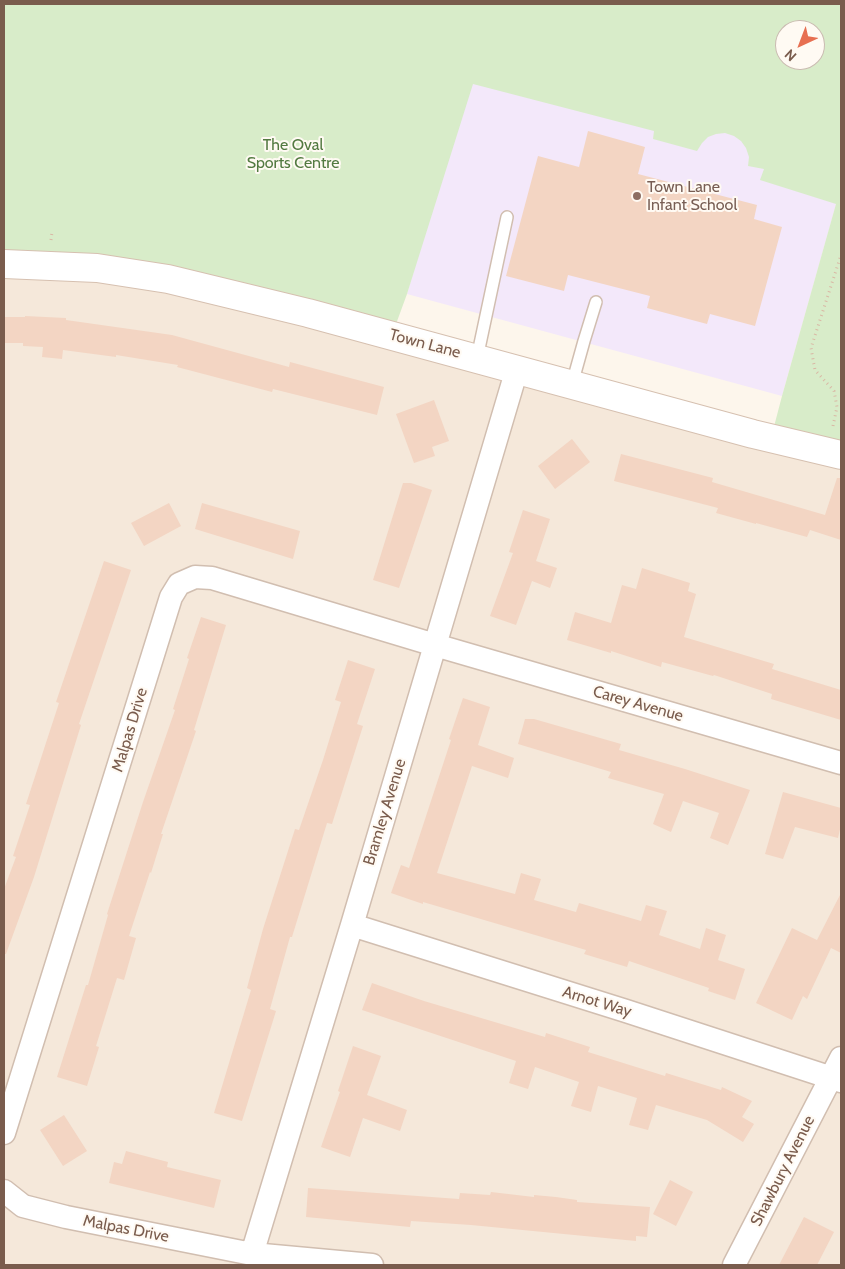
<!DOCTYPE html>
<style>
body{margin:0}
#map{position:relative;width:845px;height:1269px;overflow:hidden;background:#fdf6ec;font-family:Cabin,sans-serif}
canvas{display:block}
.frame{position:absolute;inset:0;border:5px solid #7a5c4d;pointer-events:none}
.north{position:absolute;left:775px;top:20px;width:50px;height:50px;box-sizing:border-box;background:#fffaf3;border:1px solid #cabbb1;border-radius:50%;rotate:223deg;font-size:14px;font-weight:700;line-height:20px;text-align:center;color:#7a5c4d}
.north::after{content:'';display:block;margin:auto;width:18px;height:22px;background:#e76f51;clip-path:polygon(50% 0,100% 100%,50% 72%,0 100%)}
</style>
<div id="map">
<canvas width="845" height="1269"></canvas>
<div class="frame"></div>
<div class="north">N</div>
</div>
<script>
const ctx = document.querySelector('canvas').getContext('2d');
ctx.lineJoin = 'round';
function paint(path, color) { ctx.fillStyle = color; ctx.fill(path, 'evenodd'); }
const toPath = rows => new Path2D(rows.map(r => 'M' + r).join(''));
function stroke(path, color, width, dash) { ctx.strokeStyle = color; ctx.lineWidth = width; ctx.lineCap = dash ? 'butt' : 'round'; ctx.setLineDash(dash || []); ctx.stroke(path); }
function drawText(font, color, halo, rows, align = 'center') {
  ctx.font = font + ' Cabin,sans-serif'; ctx.lineWidth = 4; ctx.setLineDash([]); ctx.textBaseline = 'middle'; ctx.strokeStyle = halo; ctx.fillStyle = color; for (const [text, x, y, turn = 0] of rows) {
    ctx.save(); ctx.translate(x, y); ctx.rotate((+turn || 0) * Math.PI / 180); ctx.textAlign = isNaN(turn) ? turn : align; if (halo) ctx.strokeText(text, 0, 0); ctx.fillText(text, 0, 0); ctx.restore();
  }
}
paint(toPath([
 [4,268,116,275,841,454,841,1265,4,1265]
]), '#f5e8da');
paint(toPath([
 [492,4,841,4,841,187,782,396,407,294],
 [785,30,815,30,815,60,785,60]
]), '#f3e8fa');
paint(toPath([
 [4,4,841,4,841,455,771,438,782,396,836,204,760,180,764,169,748,166,749,157,746,148,741,141,734,136,725,133,716,134,708,137,702,143,697,151,653,139,654,131,473,84,407,294,392,335,308,313,4,264],
 [785,30,815,30,815,60,785,60]
]), '#d8ecc9');
paint(toPath([
 [588,131,645,147,638,174,757,205,754,219,782,227,755,326,710,314,707,324,647,308,650,296,568,275,564,291,506,276,538,156,579,167],
 [25,316,66,318,66,320,172,335,289,367,290,362,384,387,377,415,273,389,272,392,177,367,178,365,116,355,116,357,63,350,62,359,42,357,43,347,23,346,23,343,4,343,4,317,25,317],
 [434,400,449,441,432,447,435,456,414,463,396,414],
 [572,439,590,462,555,489,538,466],
 [621,454,713,478,712,482,825,515,837,478,841,478,841,540,810,530,807,537,756,523,756,524,716,513,718,508,614,481],
 [403,483,411,483,432,490,399,588,373,580],
 [169,503,181,526,144,546,131,523],
 [202,503,300,531,293,559,195,529],
 [523,510,550,519,536,561,557,568,550,588,532,581,516,625,490,616,513,553,509,552],
 [104,561,131,570,79,724,81,725,34,877,6,954,4,954,4,889,16,857,13,856,30,805,26,804,59,703,56,702],
 [642,568,690,583,688,591,696,594,684,637,774,664,772,669,841,690,841,720,771,699,772,694,714,675,713,676,662,662,661,667,611,651,611,653,567,640,575,612,611,623,622,585,636,589],
 [201,617,226,625,194,730,196,731,161,834,163,834,151,873,150,872,129,936,136,938,124,980,117,978,96,1046,99,1047,87,1086,57,1077,86,985,88,985,108,915,107,914,143,802,175,710,173,709,189,659,187,658],
 [348,660,375,669,357,724,363,726,332,824,327,823,292,937,290,937,270,1009,276,1011,242,1121,214,1113,251,990,247,988,263,929,295,829,299,830,323,760,341,702,335,700],
 [463,698,490,707,478,745,514,758,508,778,472,766,437,873,515,894,521,873,541,879,534,900,576,912,579,903,641,921,646,905,667,911,659,935,700,949,706,928,726,935,718,960,745,969,735,1000,708,991,709,988,629,961,627,967,584,954,586,950,423,902,423,904,391,893,401,865,409,868,451,740,449,739],
 [525,719,534,719,621,744,619,750,685,769,750,790,728,845,710,838,719,813,683,801,671,832,653,824,664,794,608,778,611,772,518,744],
 [783,792,841,808,841,825,838,838,795,827,783,859,765,854],
 [841,893,841,953,831,948,807,999,803,996,792,1020,756,1003,792,928,817,940],
 [372,983,424,1001,545,1037,546,1033,590,1047,588,1052,665,1076,666,1073,721,1090,722,1087,752,1101,742,1117,754,1124,743,1142,707,1120,656,1105,648,1130,629,1125,637,1098,598,1086,591,1112,571,1106,579,1082,535,1067,528,1089,509,1083,516,1061,362,1010],
 [353,1046,381,1056,367,1095,407,1110,400,1131,363,1118,350,1157,321,1147,340,1092,338,1091],
 [64,1115,87,1151,63,1166,40,1130],
 [126,1151,168,1162,167,1167,221,1180,214,1208,109,1183,114,1162,122,1164],
 [670,1180,693,1192,676,1226,653,1214],
 [308,1188,459,1199,460,1193,490,1195,491,1192,534,1197,534,1195,556,1197,577,1200,577,1202,650,1207,647,1237,636,1236,636,1241,471,1225,411,1221,410,1227,306,1217],
 [804,1217,834,1232,817,1265,779,1265]
]), '#f3d5c3');
const lane = toPath([
 [477,358,507,217],
 [572,384,584,341,596,302]
]);
const street = toPath([
 [352,925,626,1011,841,1081],
 [4,1133,171,597,179,584,195,577,212,578,435,645,841,763],
 [4,1191,23,1206,66,1217,252,1254,372,1265],
 [252,1254,352,925,517,369],
 [734,1265,841,1058]
]);
const secondary = toPath([
 [4,264,97,268,168,279,308,313,753,434,841,455]
]);
stroke(lane, '#d1beb0', 14);
stroke(street, '#d1beb0', 25);
stroke(secondary, '#d6c0b0', 30);
stroke(toPath([
 [51,240,52,232],
 [833,426,837,407,834,391,815,370,811,348,841,255]
]), '#d9b8a5', 3, [1, 4]);
stroke(lane, '#fff', 11);
stroke(street, '#fff', 22);
stroke(secondary, '#fff', 28);
for (const [x, y, r, color] of [
 [637,196,5,"#8d6e63"]
]) { const dot = new Path2D(); dot.arc(x, y, r, 0, 2 * Math.PI); ctx.fillStyle = color; ctx.fill(dot); stroke(dot, '#fffaf3', 2); }
drawText('16px', '#537a41', '#fffaf3', [
 ["The Oval",293,145],
 ["Sports Centre",293,163]
]);
drawText('16px', '#785e54', '#fffaf3', [
 ["Town Lane",647,187],
 ["Infant School",647,205]
], 'left');
drawText('16px', '#7a5c4d', '#fffaf3', [
 ["Town Lane",425,344,15],
 ["Carey Avenue",638,704,16],
 ["Malpas Drive",130,730,-73],
 ["Bramley Avenue",385,812,-73],
 ["Arnot Way",597,1002,17],
 ["Shawbury Avenue",783,1171,-63],
 ["Malpas Drive",126,1229,11]
]);
</script>
